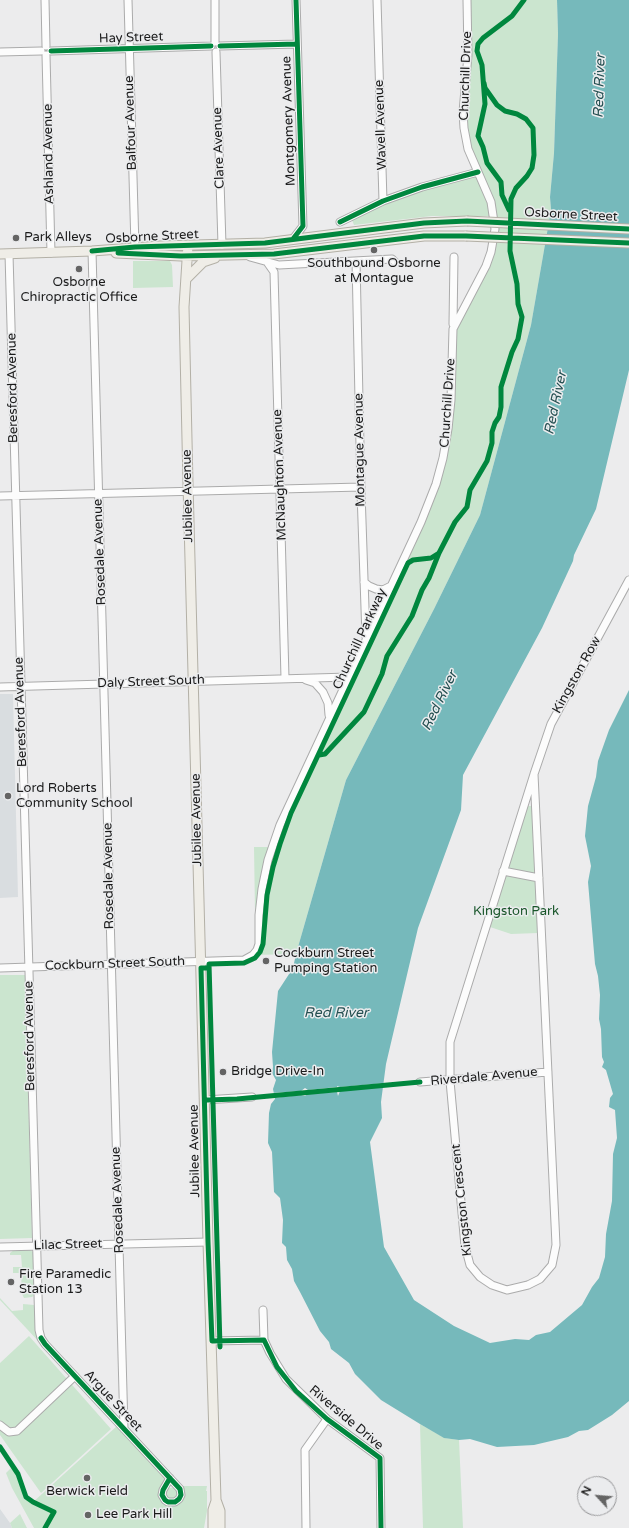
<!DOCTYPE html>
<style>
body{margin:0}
#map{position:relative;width:629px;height:1528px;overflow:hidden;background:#ececed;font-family:"Varela Round",sans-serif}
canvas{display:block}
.north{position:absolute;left:577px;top:1476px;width:40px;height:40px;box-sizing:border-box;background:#ebecee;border:1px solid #98989a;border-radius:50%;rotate:296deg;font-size:11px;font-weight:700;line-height:16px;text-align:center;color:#1b1b1b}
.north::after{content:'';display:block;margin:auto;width:14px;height:18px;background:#646464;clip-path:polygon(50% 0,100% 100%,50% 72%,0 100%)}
</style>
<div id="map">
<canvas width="629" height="1528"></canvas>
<div class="north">N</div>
</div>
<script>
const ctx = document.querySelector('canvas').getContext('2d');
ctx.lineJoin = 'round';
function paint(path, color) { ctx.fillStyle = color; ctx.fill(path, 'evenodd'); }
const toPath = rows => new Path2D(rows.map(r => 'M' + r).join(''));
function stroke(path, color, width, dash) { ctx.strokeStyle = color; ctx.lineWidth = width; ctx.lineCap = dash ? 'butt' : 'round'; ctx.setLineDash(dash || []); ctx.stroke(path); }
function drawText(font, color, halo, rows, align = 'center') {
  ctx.font = font + ' "Varela Round",sans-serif'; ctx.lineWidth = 3; ctx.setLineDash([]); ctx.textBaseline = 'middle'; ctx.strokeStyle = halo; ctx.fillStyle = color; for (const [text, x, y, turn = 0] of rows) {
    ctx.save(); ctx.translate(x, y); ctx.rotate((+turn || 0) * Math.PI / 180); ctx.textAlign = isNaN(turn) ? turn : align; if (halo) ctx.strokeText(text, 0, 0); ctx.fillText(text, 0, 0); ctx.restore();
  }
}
paint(toPath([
 [0,694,13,694,18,897,0,898],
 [0,1509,10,1523,12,1528,0,1528]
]), '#d9dde0');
paint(toPath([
 [467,0,557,0,558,34,554,153,550,197,551,210,531,325,480,515,434,609,346,780,296,954,253,955,257,950,259,915,274,843,429,504,448,429,453,329,486,266,494,215,464,128],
 [476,175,488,202,491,216,432,216,354,225,352,220,384,204,429,188],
 [133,261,170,261,172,265,173,287,133,288],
 [528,806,532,806,538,933,511,934,490,927],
 [254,847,268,847,259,883,255,913],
 [0,975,25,975,32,1238,0,1239],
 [29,1249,33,1252,34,1254,35,1294,32,1297,24,1298,22,1294,21,1273,13,1273,13,1267,22,1267,21,1255,10,1255,10,1253,14,1250],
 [0,1292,0,1298,12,1311,23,1310,23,1304,34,1305,40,1343,0,1300],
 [29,1336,111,1429,41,1493,0,1435,0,1363],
 [420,1424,445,1438,459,1440,463,1528,423,1528],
 [117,1426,163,1476,165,1480,165,1503,184,1495,182,1486,207,1486,206,1491,207,1491,207,1511,204,1528,34,1528,12,1488,6,1473,12,1467,16,1474,26,1498,32,1503],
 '166.5 1493a5.5 5.5 0 1 1 11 0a5.5 5.5 0 1 1-11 0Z',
 [20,1514,27,1528,12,1528,10,1523]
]), '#cbe5cf');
paint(toPath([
 [557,0,629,0,629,370,596,509,574,555,573,561,542,628,463,775,461,810,418,928,386,1064,381,1102,382,1118,370,1142,384,1247,414,1300,454,1326,490,1343,515,1339,529,1340,536,1335,550,1332,582,1305,592,1287,599,1278,605,1257,606,1234,612,1201,613,1154,617,1138,615,1110,609,1107,610,1098,613,1094,606,1070,602,1067,604,1062,602,1057,601,1029,599,1019,600,995,598,976,595,964,588,882,591,866,585,836,588,806,596,777,598,761,609,730,629,690,629,1401,612,1415,588,1430,579,1431,568,1437,534,1445,497,1447,470,1439,459,1440,444,1438,420,1424,381,1400,355,1374,349,1363,331,1349,329,1342,320,1331,300,1292,294,1281,292,1269,287,1260,286,1247,282,1243,283,1220,280,1198,274,1192,272,1152,268,1143,269,1113,271,1104,275,1099,273,1089,276,1080,272,1073,273,1067,272,1052,278,991,293,968,296,954,346,780,434,609,480,515,531,325,551,210,550,197,554,153,558,34]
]), '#76b9bb');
paint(toPath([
 [385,1083,385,1087,340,1091,338,1096,337,1092,308,1094,305,1096,301,1095,273,1098,272,1093,301,1091,305,1088,308,1090,337,1087,337,1086,340,1087]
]), '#ececed');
const minor = toPath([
 [45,0,46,46],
 [128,0,135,247],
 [215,0,215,42],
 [377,0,383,201],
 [220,46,297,44],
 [51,51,211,46],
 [0,52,41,51],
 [216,52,222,245],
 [46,55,51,253],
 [340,222,383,201,422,187,478,172],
 [293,239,303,226,296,0],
 [92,251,124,1429],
 [9,254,39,1330,41,1338,45,1344,180,1489,181,1495,179,1499,175,1502,168,1502,165,1500,162,1495,163,1490,170,1478],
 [250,257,279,265,392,259,395,262],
 [356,261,361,492,366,637],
 [267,262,274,272,285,678],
 [453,324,454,257],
 [0,496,361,487],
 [364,582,369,586,376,589,383,590,391,586],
 [306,680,315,683,323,692,328,703,329,715],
 [0,687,349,677],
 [534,774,556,1245,552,1265,540,1279,528,1285,507,1290,492,1285,480,1277,470,1265,465,1246,450,1081,450,1042,534,774,551,724,629,580],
 [503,871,539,878],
 [0,968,244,960,253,955,257,950,259,944,259,915,262,889,268,860,280,825,421,522,436,484,443,458,448,429,451,400,453,329,486,266,491,252,495,229,491,202,468,149,464,128,463,112,468,55,467,0],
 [420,1082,548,1072],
 [205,1100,252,1097],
 [0,1247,208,1242],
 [263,1310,264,1340,270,1353,286,1379,327,1419,380,1458,381,1528],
 [212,1341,264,1340],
 [0,1425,9,1432,17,1431,75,1376],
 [306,1528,305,1450,327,1419]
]);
const major = toPath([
 [188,245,184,307,188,484,208,1242,216,1500,220,1511,220,1528],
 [116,253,181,256,274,254,424,236,466,236],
 [0,254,92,251,160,246,265,243,424,223,467,221],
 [186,279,203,262,215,258],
 [213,1528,213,1510,216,1501]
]);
stroke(minor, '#ababab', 9);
stroke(major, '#b3b0a6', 11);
stroke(minor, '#fcfcfc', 7);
stroke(major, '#efede7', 9);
const majorBridge = toPath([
 [467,221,629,229],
 [466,236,629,243]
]);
stroke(majorBridge, '#b3b0a6', 11, []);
stroke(majorBridge, '#efede7', 9);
stroke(toPath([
 [220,46,297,44],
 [51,51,211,46],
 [509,210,502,195,501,182,487,163,483,147,478,136,485,104,482,65,477,51,478,44,483,38,512,16,524,0],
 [340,222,383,201,422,187,478,172],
 [293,239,303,226,296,0],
 [92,251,135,247,265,243,424,223,467,221,629,229],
 [118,253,181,256,274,254,424,236,466,236,629,243],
 [319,755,325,754,364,712,382,674,387,656,412,616,422,590,429,578,439,553],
 [209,968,201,968,208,1242,212,1341,264,1340,277,1367,296,1391,327,1419,380,1458,381,1528],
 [207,1100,237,1099,420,1082],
 [41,1338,45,1344,180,1489,181,1495,179,1499,175,1502,168,1502,165,1500,162,1495,163,1490,170,1478],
 [220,1347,209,964,244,963,255,958,260,952,263,944,267,895,273,867,280,844,291,813,408,563,413,560,431,558,439,553,455,522,467,507,470,490,487,461,492,443,492,432,495,423,499,417,501,407,501,387,512,352,518,339,522,317,518,304,517,284,510,251,511,199,516,188,527,176,532,168,534,155,533,128,526,119,517,114,505,111,497,105,485,88,484,83],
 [0,1447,18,1474,26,1497,33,1502,54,1512,45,1528]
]), '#00873e', 5);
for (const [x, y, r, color] of [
 [16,238,4,"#646464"],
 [374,250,4,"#646464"],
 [79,269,4,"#646464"],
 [8,796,4,"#646464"],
 [266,961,4,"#646464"],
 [223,1072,4,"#646464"],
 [11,1282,4,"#646464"],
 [87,1478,4,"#646464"],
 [88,1515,4,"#646464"]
]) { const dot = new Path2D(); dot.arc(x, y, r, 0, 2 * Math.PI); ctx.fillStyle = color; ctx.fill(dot); stroke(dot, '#ebecee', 1.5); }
drawText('13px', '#1b1b1b', '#ebecee', [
 ["Hay Street",131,38,-2],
 ["Churchill Drive",466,76,-88],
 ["Montgomery Avenue",289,121,-92],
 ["Balfour Avenue",131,123,-92],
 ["Wavell Avenue",381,125,-92],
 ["Clare Avenue",219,148,-92],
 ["Ashland Avenue",49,154,-91],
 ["Osborne Street",571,215,3],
 ["Osborne Street",152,237,-3],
 ["Beresford Avenue",13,388,-91],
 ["Churchill Drive",448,403,-86],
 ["Montague Avenue",360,450,-91],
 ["McNaughton Avenue",280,475,-92],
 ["Jubilee Avenue",188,496,-91],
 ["Rosedale Avenue",100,552,-92],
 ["Churchill Parkway",360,639,-65],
 ["Kingston Row",577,675,-61],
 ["Daly Street South",151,682,-2],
 ["Beresford Avenue",21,712,-92],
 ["Jubilee Avenue",197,820,-91],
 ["Rosedale Avenue",109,876,-91],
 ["Cockburn Street South",115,964,-2],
 ["Beresford Avenue",30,1036,-91],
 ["Riverdale Avenue",484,1077,-5],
 ["Jubilee Avenue",195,1151,-91],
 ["Rosedale Avenue",118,1200,-92],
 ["Kingston Crescent",462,1200,-96],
 ["Lilac Street",68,1245,-2],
 ["Argue Street",113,1401,47],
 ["Riverside Drive",346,1418,40]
]);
drawText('13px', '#1b1b1b', '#ebecee', [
 ["Park Alleys",24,238],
 ["Southbound Osborne",374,264,"center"],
 ["at Montague",374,279,"center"],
 ["Osborne",79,283,"center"],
 ["Chiropractic Office",79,298,"center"],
 ["Lord Roberts",16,789],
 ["Community School",16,804],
 ["Cockburn Street",274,954],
 ["Pumping Station",274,969],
 ["Bridge Drive-In",231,1072],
 ["Fire Paramedic",19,1275],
 ["Station 13",19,1290],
 ["Berwick Field",87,1492,"center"],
 ["Lee Park Hill",96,1515]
], 'left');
drawText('13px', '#19562a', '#ebecee', [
 ["Kingston Park",516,912]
]);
drawText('italic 14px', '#255052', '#ebecee', [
 ["Red River",600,86,-88],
 ["Red River",556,403,-78],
 ["Red River",440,701,-64],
 ["Red River",336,1013]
]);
</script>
